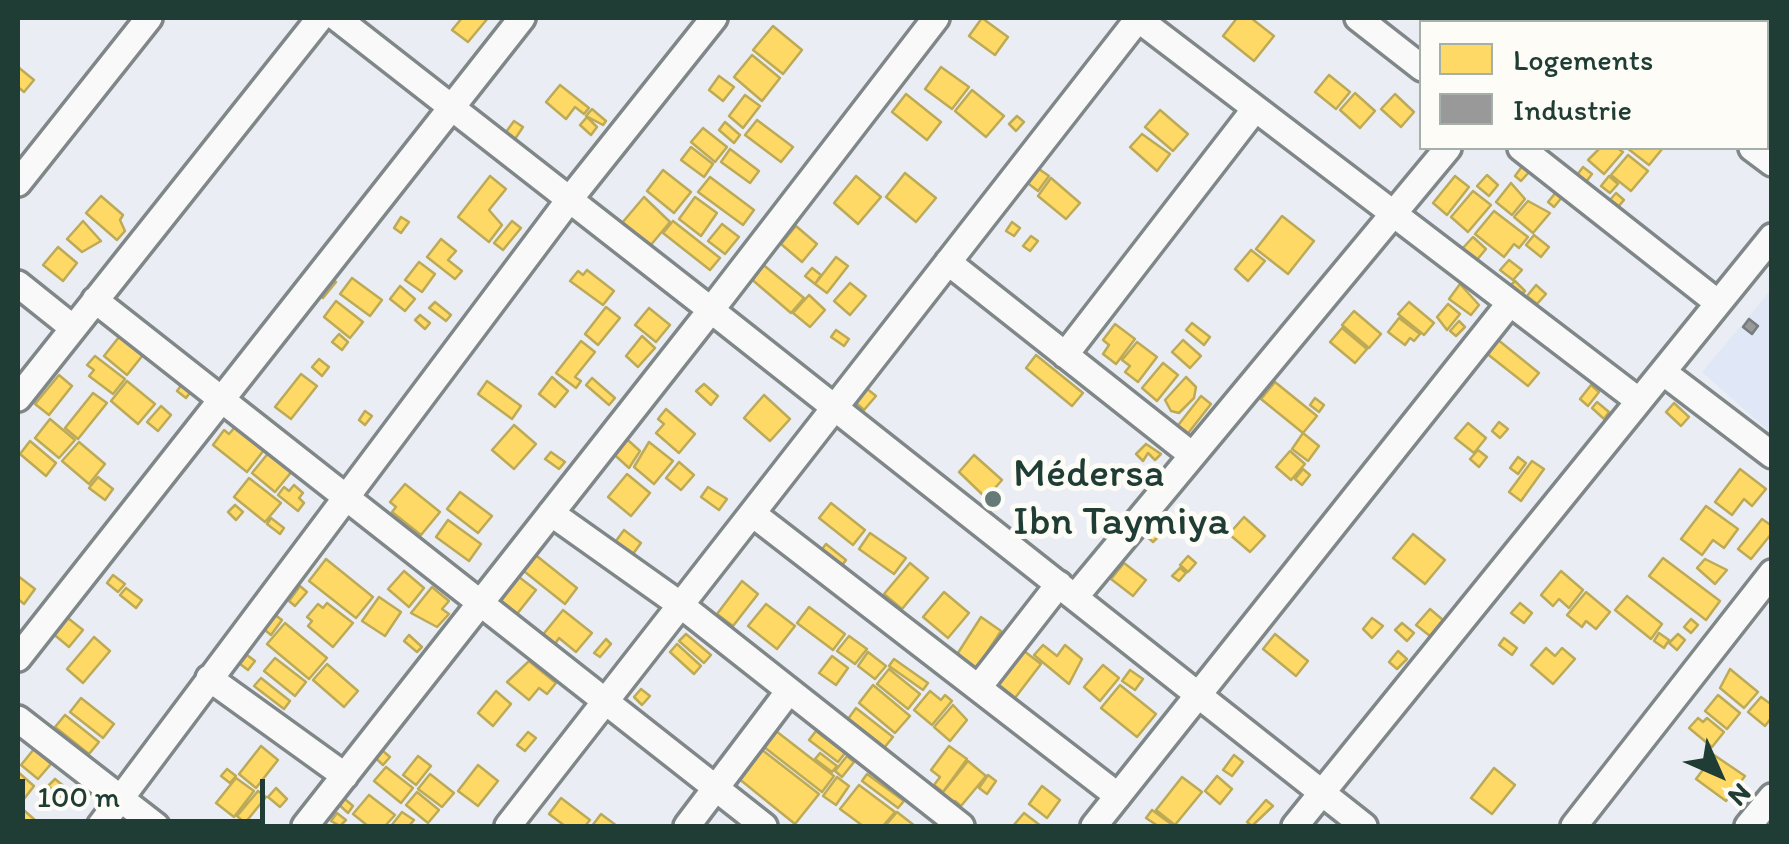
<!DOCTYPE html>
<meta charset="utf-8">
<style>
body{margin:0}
#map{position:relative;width:1789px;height:844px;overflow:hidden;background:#eaeef4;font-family:Itim,sans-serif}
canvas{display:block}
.frame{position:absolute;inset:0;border:20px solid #1f3d34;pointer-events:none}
.legend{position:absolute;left:1419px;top:20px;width:350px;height:130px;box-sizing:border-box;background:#fdfcf7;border:2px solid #a4b0a9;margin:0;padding:12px 18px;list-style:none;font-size:30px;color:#1f3d34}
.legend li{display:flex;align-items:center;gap:20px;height:50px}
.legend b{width:50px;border:2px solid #a4b0a9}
.north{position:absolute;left:1669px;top:724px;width:100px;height:100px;-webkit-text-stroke:8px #fdfcf7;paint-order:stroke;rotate:135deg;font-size:28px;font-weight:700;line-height:40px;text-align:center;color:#1f3d34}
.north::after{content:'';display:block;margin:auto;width:35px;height:45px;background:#1f3d34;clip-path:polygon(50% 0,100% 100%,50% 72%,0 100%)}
.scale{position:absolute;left:20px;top:779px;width:245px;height:45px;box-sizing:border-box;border:5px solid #1f3d34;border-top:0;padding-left:12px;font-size:30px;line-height:35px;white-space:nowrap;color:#1f3d34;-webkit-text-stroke:8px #fdfcf7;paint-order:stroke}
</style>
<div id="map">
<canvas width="1789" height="844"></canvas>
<div class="frame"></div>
<ul class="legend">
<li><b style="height:28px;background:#ffd966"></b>Logements</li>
<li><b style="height:28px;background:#999"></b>Industrie</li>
</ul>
<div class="north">N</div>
<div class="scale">100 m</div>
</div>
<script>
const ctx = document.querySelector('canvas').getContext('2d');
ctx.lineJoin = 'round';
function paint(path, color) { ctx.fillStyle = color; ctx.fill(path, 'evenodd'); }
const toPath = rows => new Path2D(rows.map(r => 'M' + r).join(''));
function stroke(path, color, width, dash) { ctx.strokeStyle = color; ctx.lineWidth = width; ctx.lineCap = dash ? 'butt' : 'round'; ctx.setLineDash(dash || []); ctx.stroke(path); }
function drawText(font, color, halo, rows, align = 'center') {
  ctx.font = font + ' Itim,sans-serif'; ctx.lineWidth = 10; ctx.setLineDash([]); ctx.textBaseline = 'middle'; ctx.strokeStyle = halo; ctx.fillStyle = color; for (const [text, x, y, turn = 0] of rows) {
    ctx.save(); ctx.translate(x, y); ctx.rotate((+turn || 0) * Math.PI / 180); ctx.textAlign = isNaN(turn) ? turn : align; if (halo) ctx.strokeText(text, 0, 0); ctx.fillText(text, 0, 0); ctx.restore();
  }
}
paint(toPath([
 [1771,290,1771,433,1702,372]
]), '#e0e7f6');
const homes = toPath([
 [462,18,488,18,468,42,452,30,462,18],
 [982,18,1008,37,995,55,969,36,982,18],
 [1237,18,1251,18,1274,36,1254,61,1223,36,1237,18],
 [773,26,802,50,783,74,753,50,773,26],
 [752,55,780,78,762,101,734,77,752,55],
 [18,67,34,80,24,92,18,87,18,67],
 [941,67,969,87,952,109,925,89,941,67],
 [1329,75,1350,92,1336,109,1315,92,1329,75],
 [719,76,734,87,723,101,709,90,719,76],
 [560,85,589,108,584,114,575,107,566,119,546,102,560,85],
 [972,90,1004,116,986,137,955,111,972,90],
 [1355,93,1375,111,1360,128,1340,110,1355,93],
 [906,94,941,122,927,140,892,112,906,94],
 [1395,94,1414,112,1401,127,1381,109,1395,94],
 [745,95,760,106,743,128,729,116,745,95],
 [592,109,606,121,603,125,586,116,592,109],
 [1160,110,1188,134,1173,151,1145,127,1160,110],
 [1017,116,1024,122,1016,131,1009,124,1017,116],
 [587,117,597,127,591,135,580,125,587,117],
 [757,120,793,147,781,162,745,135,757,120],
 [514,121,523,127,515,139,506,132,514,121],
 [725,122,740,135,734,143,719,130,725,122],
 [703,128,727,147,715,162,691,142,703,128],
 [1142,134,1170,154,1157,171,1130,147,1142,134],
 [691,147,713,164,704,177,681,160,691,147],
 [1600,148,1617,148,1623,152,1604,174,1588,160,1600,148],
 [1627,148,1663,148,1649,165,1627,148],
 [730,149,759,171,750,183,721,162,730,149],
 [1628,155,1648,171,1631,191,1611,175,1628,155],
 [1523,165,1530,171,1521,181,1515,176,1523,165],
 [1036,167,1049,176,1038,191,1025,181,1036,167],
 [1583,167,1592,174,1586,182,1577,175,1583,167],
 [663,170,691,192,674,213,647,191,663,170],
 [905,173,936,198,916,222,886,197,905,173],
 [1487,175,1498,185,1489,196,1477,186,1487,175],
 [490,176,506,189,489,210,502,225,489,242,458,217,490,176],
 [856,176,881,197,858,224,834,203,856,176],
 [1455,176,1469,187,1447,215,1433,203,1455,176],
 [1609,176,1618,184,1610,193,1601,186,1609,176],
 [710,177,754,210,743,225,698,192,710,177],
 [1051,178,1080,203,1066,219,1038,196,1051,178],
 [1511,183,1525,199,1512,215,1496,202,1511,183],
 [1473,191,1491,205,1468,232,1451,217,1473,191],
 [1557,191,1563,196,1554,207,1548,202,1557,191],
 [1616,193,1624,200,1618,207,1610,200,1616,193],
 [101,196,123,215,120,220,125,231,117,240,86,213,101,196],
 [644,197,670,222,650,246,622,223,644,197],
 [695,197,717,213,701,236,679,219,695,197],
 [1528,201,1550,213,1533,233,1514,217,1528,201],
 [1494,211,1528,237,1519,248,1514,244,1504,257,1475,234,1494,211],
 [1282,216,1314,241,1288,274,1256,249,1282,216],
 [401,217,409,222,401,233,394,228,401,217],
 [83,221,101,241,82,252,67,239,83,221],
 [512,221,521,228,503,250,494,243,512,221],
 [673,221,720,258,710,270,663,233,673,221],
 [1012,222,1020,228,1014,236,1006,231,1012,222],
 [722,224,739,237,725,254,708,241,722,224],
 [796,226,817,244,802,262,781,244,796,226],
 [1534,235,1549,247,1541,257,1526,245,1534,235],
 [1031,236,1038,241,1030,251,1023,246,1031,236],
 [1473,237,1486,249,1476,261,1462,249,1473,237],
 [441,239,456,251,448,260,462,271,455,279,427,257,441,239],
 [58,247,77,263,63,281,43,265,58,247],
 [1251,250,1265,261,1248,281,1235,269,1251,250],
 [836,257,848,266,827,293,815,284,836,257],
 [1509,260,1522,270,1513,280,1500,270,1509,260],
 [419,262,435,274,422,292,405,280,419,262],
 [761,263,804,298,791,313,749,277,761,263],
 [812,268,821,275,815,284,805,276,812,268],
 [587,270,614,291,603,305,570,281,578,271,583,275,587,270],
 [329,277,336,282,323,298,316,293,329,277],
 [352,278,382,300,370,316,340,294,352,278],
 [1515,281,1525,291,1519,297,1509,287,1515,281],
 [850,283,866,296,850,315,834,301,850,283],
 [1460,284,1479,305,1471,315,1449,299,1460,284],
 [1536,285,1546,294,1537,304,1527,296,1536,285],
 [400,286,415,299,405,311,390,299,400,286],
 [809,295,825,310,810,327,793,313,809,295],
 [336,301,363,322,350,338,324,317,336,301],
 [435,302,451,315,446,321,429,308,435,302],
 [1409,302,1434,323,1424,335,1398,314,1409,302],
 [1448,304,1460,314,1447,330,1437,317,1448,304],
 [606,307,620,318,598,345,585,334,606,307],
 [649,308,670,325,656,342,635,325,649,308],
 [1354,311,1381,334,1369,348,1342,325,1354,311],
 [420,315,430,323,425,329,415,320,420,315],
 [1399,318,1420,334,1414,341,1410,338,1405,345,1388,332,1399,318],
 [1459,321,1465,327,1456,336,1450,331,1459,321],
 [1192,323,1210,337,1204,345,1186,330,1192,323],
 [1115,324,1135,339,1116,364,1103,354,1109,345,1103,340,1115,324],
 [1342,328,1367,349,1355,363,1330,342,1342,328],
 [836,330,849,339,844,346,831,337,836,330],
 [339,334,348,342,342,350,332,342,339,334],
 [1492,335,1539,373,1528,386,1481,349,1492,335],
 [642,336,655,348,638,367,626,356,642,336],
 [119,337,143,355,127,375,104,356,119,337],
 [1183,340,1201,356,1190,368,1172,352,1183,340],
 [581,341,595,352,575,377,581,381,576,388,556,373,581,341],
 [1137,342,1157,357,1138,382,1125,372,1130,366,1122,360,1137,342],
 [1036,355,1083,393,1072,406,1026,368,1036,355],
 [95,356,125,379,113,394,89,376,94,370,87,365,95,356],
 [319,359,329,367,322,376,312,367,319,359],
 [1163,363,1178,375,1157,401,1142,388,1163,363],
 [301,374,317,386,291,419,275,407,301,374],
 [59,375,72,386,49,415,35,404,59,375],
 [552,377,568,391,555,407,539,394,552,377],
 [1186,377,1196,387,1194,398,1179,413,1171,411,1165,400,1186,377],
 [592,378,615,398,609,405,586,385,592,378],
 [127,381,155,404,138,424,111,401,127,381],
 [487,381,521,406,512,419,478,394,487,381],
 [1275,382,1317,416,1303,433,1261,399,1275,382],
 [183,383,192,390,186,398,177,391,183,383],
 [704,384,718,396,711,405,696,391,704,384],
 [1591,385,1599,392,1588,406,1580,399,1591,385],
 [866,388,876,396,864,410,854,401,866,388],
 [93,393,107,403,78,439,65,428,93,393],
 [764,395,790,419,770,441,744,418,764,395],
 [1201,396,1211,404,1182,441,1172,433,1201,396],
 [1315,398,1324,405,1319,412,1310,405,1315,398],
 [1597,402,1609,412,1604,419,1592,408,1597,402],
 [1674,403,1689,417,1681,426,1666,412,1674,403],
 [161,406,171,415,158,431,147,422,161,406],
 [666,409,695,434,679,453,656,433,664,424,658,419,666,409],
 [365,411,372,416,365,425,359,420,365,411],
 [50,419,75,440,59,458,35,438,50,419],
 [1499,422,1508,429,1500,438,1492,431,1499,422],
 [1468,423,1486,438,1474,453,1455,438,1468,423],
 [514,425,536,444,514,469,492,450,514,425],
 [235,427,264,450,247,472,213,445,224,430,229,434,235,427],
 [620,433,640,451,629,468,607,448,620,433],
 [1303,433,1319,446,1308,461,1292,449,1303,433],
 [30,441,56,463,46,476,20,454,30,441],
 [79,442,105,464,89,484,62,461,79,442],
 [649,442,673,461,654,484,634,467,649,442],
 [1146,444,1161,454,1155,460,1148,453,1143,461,1136,454,1146,444],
 [1478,450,1487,457,1479,467,1470,459,1478,450],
 [270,451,293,470,275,492,252,473,270,451],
 [1290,451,1305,464,1291,480,1276,467,1290,451],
 [551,452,565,462,559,469,545,459,551,452],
 [974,455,1002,480,986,498,959,472,974,455],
 [1518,457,1526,463,1518,474,1510,468,1518,457],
 [1532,461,1544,469,1521,501,1509,492,1532,461],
 [679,462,694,475,681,490,666,478,679,462],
 [1303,469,1310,475,1302,485,1295,479,1303,469],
 [1740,469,1766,489,1752,506,1744,499,1732,515,1715,502,1740,469],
 [627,474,650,493,631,516,608,497,627,474],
 [98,477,113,489,105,500,89,488,98,477],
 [249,478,281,503,265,522,234,497,249,478],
 [405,484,440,512,421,535,392,512,396,507,390,502,405,484],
 [294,485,303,493,299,498,304,503,298,511,278,495,284,487,289,491,294,485],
 [708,487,727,499,719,510,701,497,708,487],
 [460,492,492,516,478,533,447,509,460,492],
 [831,503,865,530,853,545,819,518,831,503],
 [235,505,243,512,236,520,228,512,235,505],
 [1706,506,1738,529,1724,548,1713,540,1702,555,1681,539,1706,506],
 [1244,517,1265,536,1250,552,1229,534,1244,517],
 [271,518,284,528,280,534,267,524,271,518],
 [1762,519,1772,526,1772,533,1751,559,1738,549,1762,519],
 [448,520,481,544,469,561,436,537,448,520],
 [1152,527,1160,535,1153,542,1145,535,1152,527],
 [624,530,641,543,630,558,613,545,624,530],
 [870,533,906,558,894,574,859,549,870,533],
 [1413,534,1445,560,1425,584,1393,558,1413,534],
 [826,544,846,560,840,568,820,552,826,544],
 [533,553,577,588,565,604,520,568,533,553],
 [1188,556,1196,563,1188,572,1180,565,1188,556],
 [1663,558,1720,601,1706,620,1649,576,1663,558],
 [326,559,373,597,356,618,309,581,326,559],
 [1705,559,1727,570,1715,584,1697,568,1705,559],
 [910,563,928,578,902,609,884,594,910,563],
 [1124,563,1146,580,1133,596,1111,579,1124,563],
 [1180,568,1186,573,1179,581,1172,576,1180,568],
 [404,571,424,588,409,607,388,589,404,571],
 [1561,571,1583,590,1569,608,1559,599,1553,606,1541,595,1561,571],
 [515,574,536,590,517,614,497,598,515,574],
 [113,575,125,584,118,592,107,583,113,575],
 [18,576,35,589,24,604,18,599,18,576],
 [742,581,758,594,733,626,717,614,742,581],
 [300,586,307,592,295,606,289,601,300,586],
 [432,587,449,601,442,609,449,614,437,627,411,613,432,587],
 [126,588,142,600,136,608,120,595,126,588],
 [944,592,969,613,948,638,923,617,944,592],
 [1586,592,1610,612,1596,629,1586,621,1582,627,1567,615,1586,592],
 [1627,596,1662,624,1651,639,1615,610,1627,596],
 [379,597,401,612,385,636,362,621,379,597],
 [327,603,353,623,333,647,308,626,312,621,307,617,318,604,323,608,327,603],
 [1520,603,1532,613,1524,623,1511,613,1520,603],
 [766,604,795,626,777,649,748,626,766,604],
 [809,607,845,634,833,650,797,623,809,607],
 [1430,609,1443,620,1430,636,1416,625,1430,609],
 [563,610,592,633,576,652,559,638,553,647,541,637,563,610],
 [271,612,282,620,271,635,260,626,271,612],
 [64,615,83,630,69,647,51,632,64,615],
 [981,617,1001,631,976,669,956,656,981,617],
 [1372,618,1383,626,1372,638,1363,629,1372,618],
 [1691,619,1698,625,1691,633,1684,627,1691,619],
 [285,623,327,658,309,679,267,644,285,623],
 [1402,623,1414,633,1407,641,1395,630,1402,623],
 [1659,633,1669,640,1664,648,1654,641,1659,633],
 [686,634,711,655,704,663,679,641,686,634],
 [1275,634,1308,661,1296,676,1263,649,1275,634],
 [1678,634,1685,640,1677,650,1669,643,1678,634],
 [409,635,422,647,417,652,404,641,409,635],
 [849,636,867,649,855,664,837,651,849,636],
 [94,637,110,651,83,683,67,669,94,637],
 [1504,638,1517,648,1512,655,1499,645,1504,638],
 [606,639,611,644,600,657,594,653,606,639],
 [677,644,701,666,694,674,670,652,677,644],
 [1043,645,1057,656,1065,645,1082,659,1069,684,1034,655,1043,645],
 [1546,648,1555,656,1562,648,1575,659,1553,684,1531,665,1546,648],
 [1024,651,1041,664,1015,698,998,684,1024,651],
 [1398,651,1407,659,1397,669,1389,662,1398,651],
 [868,652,886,666,875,679,858,666,868,652],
 [247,655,255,661,248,670,240,664,247,655],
 [832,656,848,668,836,685,819,673,832,656],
 [275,658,306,682,295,696,264,671,275,658],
 [894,659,928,683,923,690,889,666,894,659],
 [529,661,556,683,547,694,539,688,529,700,507,682,529,661],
 [327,664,358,691,344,707,313,680,327,664],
 [1103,665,1119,678,1100,701,1084,687,1103,665],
 [889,669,920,694,908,709,877,684,889,669],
 [1730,669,1758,692,1744,708,1720,688,1730,669],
 [1130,670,1143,679,1135,690,1122,681,1130,670],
 [261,678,290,701,284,709,254,686,261,678],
 [873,685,910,716,895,733,859,703,873,685],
 [1120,685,1156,714,1137,737,1101,708,1120,685],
 [641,689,650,696,642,705,634,697,641,689],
 [496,691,511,704,493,726,478,713,496,691],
 [930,691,941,700,945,695,952,701,932,725,914,710,930,691],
 [1718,695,1740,713,1727,729,1705,711,1718,695],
 [1761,697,1772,705,1772,717,1765,726,1748,712,1761,697],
 [81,698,114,724,103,738,70,712,81,698],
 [953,705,967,720,950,741,934,727,953,705],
 [856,708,893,737,884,748,848,719,856,708],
 [65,715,99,742,89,754,55,727,65,715],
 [1698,718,1703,722,1707,718,1724,732,1712,747,1689,728,1698,718],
 [776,731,834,776,822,792,764,747,776,731],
 [816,731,845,753,838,762,809,740,816,731],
 [528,732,536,738,525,751,517,745,528,732],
 [376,745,390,757,383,765,370,753,376,745],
 [261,746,278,760,256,788,239,774,261,746],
 [949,746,967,759,943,792,934,785,940,777,931,770,949,746],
 [34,749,51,764,38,779,21,765,34,749],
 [761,749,819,794,795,824,738,778,761,749],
 [820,753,837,766,832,772,815,759,820,753],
 [1234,755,1243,762,1232,776,1223,770,1234,755],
 [1714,755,1745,776,1726,801,1696,779,1714,755],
 [418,756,431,766,416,785,403,775,418,756],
 [847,756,854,762,842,777,835,771,847,756],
 [968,761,986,776,961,806,955,801,951,806,940,796,968,761],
 [478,765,498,781,478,806,458,791,478,765],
 [386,767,413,788,401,803,374,781,386,767],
 [1494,768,1515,785,1492,814,1471,798,1494,768],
 [227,769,236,776,230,783,221,776,227,769],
 [18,772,34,786,24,799,18,793,18,772],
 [430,774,454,793,442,807,418,789,430,774],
 [867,774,904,801,898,808,862,781,867,774],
 [988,775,996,781,987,794,979,788,988,775],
 [1217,776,1232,789,1220,804,1205,791,1217,776],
 [837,777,849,786,836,805,823,796,837,777],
 [1182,777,1202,792,1175,825,1156,810,1182,777],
 [236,778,254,791,234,817,216,803,236,778],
 [55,779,70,791,64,799,48,786,55,779],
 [859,785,895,812,883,826,863,826,840,809,859,785],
 [1042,786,1060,800,1047,818,1029,804,1042,786],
 [276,788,287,799,280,807,268,797,276,788],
 [258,791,266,797,245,823,237,816,258,791],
 [417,792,439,810,428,823,406,805,417,792],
 [339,794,353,806,348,813,334,800,339,794],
 [369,795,395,815,385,826,368,826,353,814,369,795],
 [561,798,590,820,585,826,565,826,549,814,561,798],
 [1266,800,1273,806,1252,826,1247,822,1266,800],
 [18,805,35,820,30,826,18,826,18,805],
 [1152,810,1174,826,1158,826,1146,818,1152,810],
 [402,812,414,820,409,826,391,826,402,812],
 [897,812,915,826,885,826,897,812],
 [337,813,346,820,340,826,331,821,337,813],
 [1024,813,1041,826,1013,826,1024,813],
 [601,814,617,826,592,826,601,814]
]);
paint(homes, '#ffd966');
stroke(homes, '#bcaa57', 2.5);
const industry = toPath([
 [1749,319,1758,326,1752,334,1743,327,1749,319]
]);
paint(industry, '#999');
stroke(industry, '#747d7b', 2.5);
const minor = toPath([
 [337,18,711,310,936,18],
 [1137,18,1639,401],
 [1358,18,1422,68],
 [1588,18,1594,22],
 [1551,22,1555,18],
 [1521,148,1718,303],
 [1752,148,1772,163],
 [18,183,149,18],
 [948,262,1192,455],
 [18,284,73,328],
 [95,300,764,826],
 [1065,355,1255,109],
 [1663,372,1772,455],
 [18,398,320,18],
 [551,513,682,606,961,826],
 [753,514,1118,796],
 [1075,597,1448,148],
 [18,658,522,18],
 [209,678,345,776],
 [978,688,1059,584],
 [18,719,156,826],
 [100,826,569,200,714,18],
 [305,826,711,310,1364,826],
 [508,826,1138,19],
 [687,826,789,691],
 [1094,826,1510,303],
 [1295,826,1772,237],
 [1574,826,1772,573],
 [1748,826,1772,797]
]);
stroke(minor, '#808788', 32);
stroke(minor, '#f8f9f8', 25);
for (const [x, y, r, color] of [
 [993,499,10,"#667b77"]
]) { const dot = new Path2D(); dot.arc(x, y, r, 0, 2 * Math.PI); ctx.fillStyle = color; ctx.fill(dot); stroke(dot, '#fdfcf7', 4); }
drawText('42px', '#1f3d34', '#fdfcf7', [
 ["Médersa",1013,475],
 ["Ibn Taymiya",1013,523]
], 'left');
</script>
